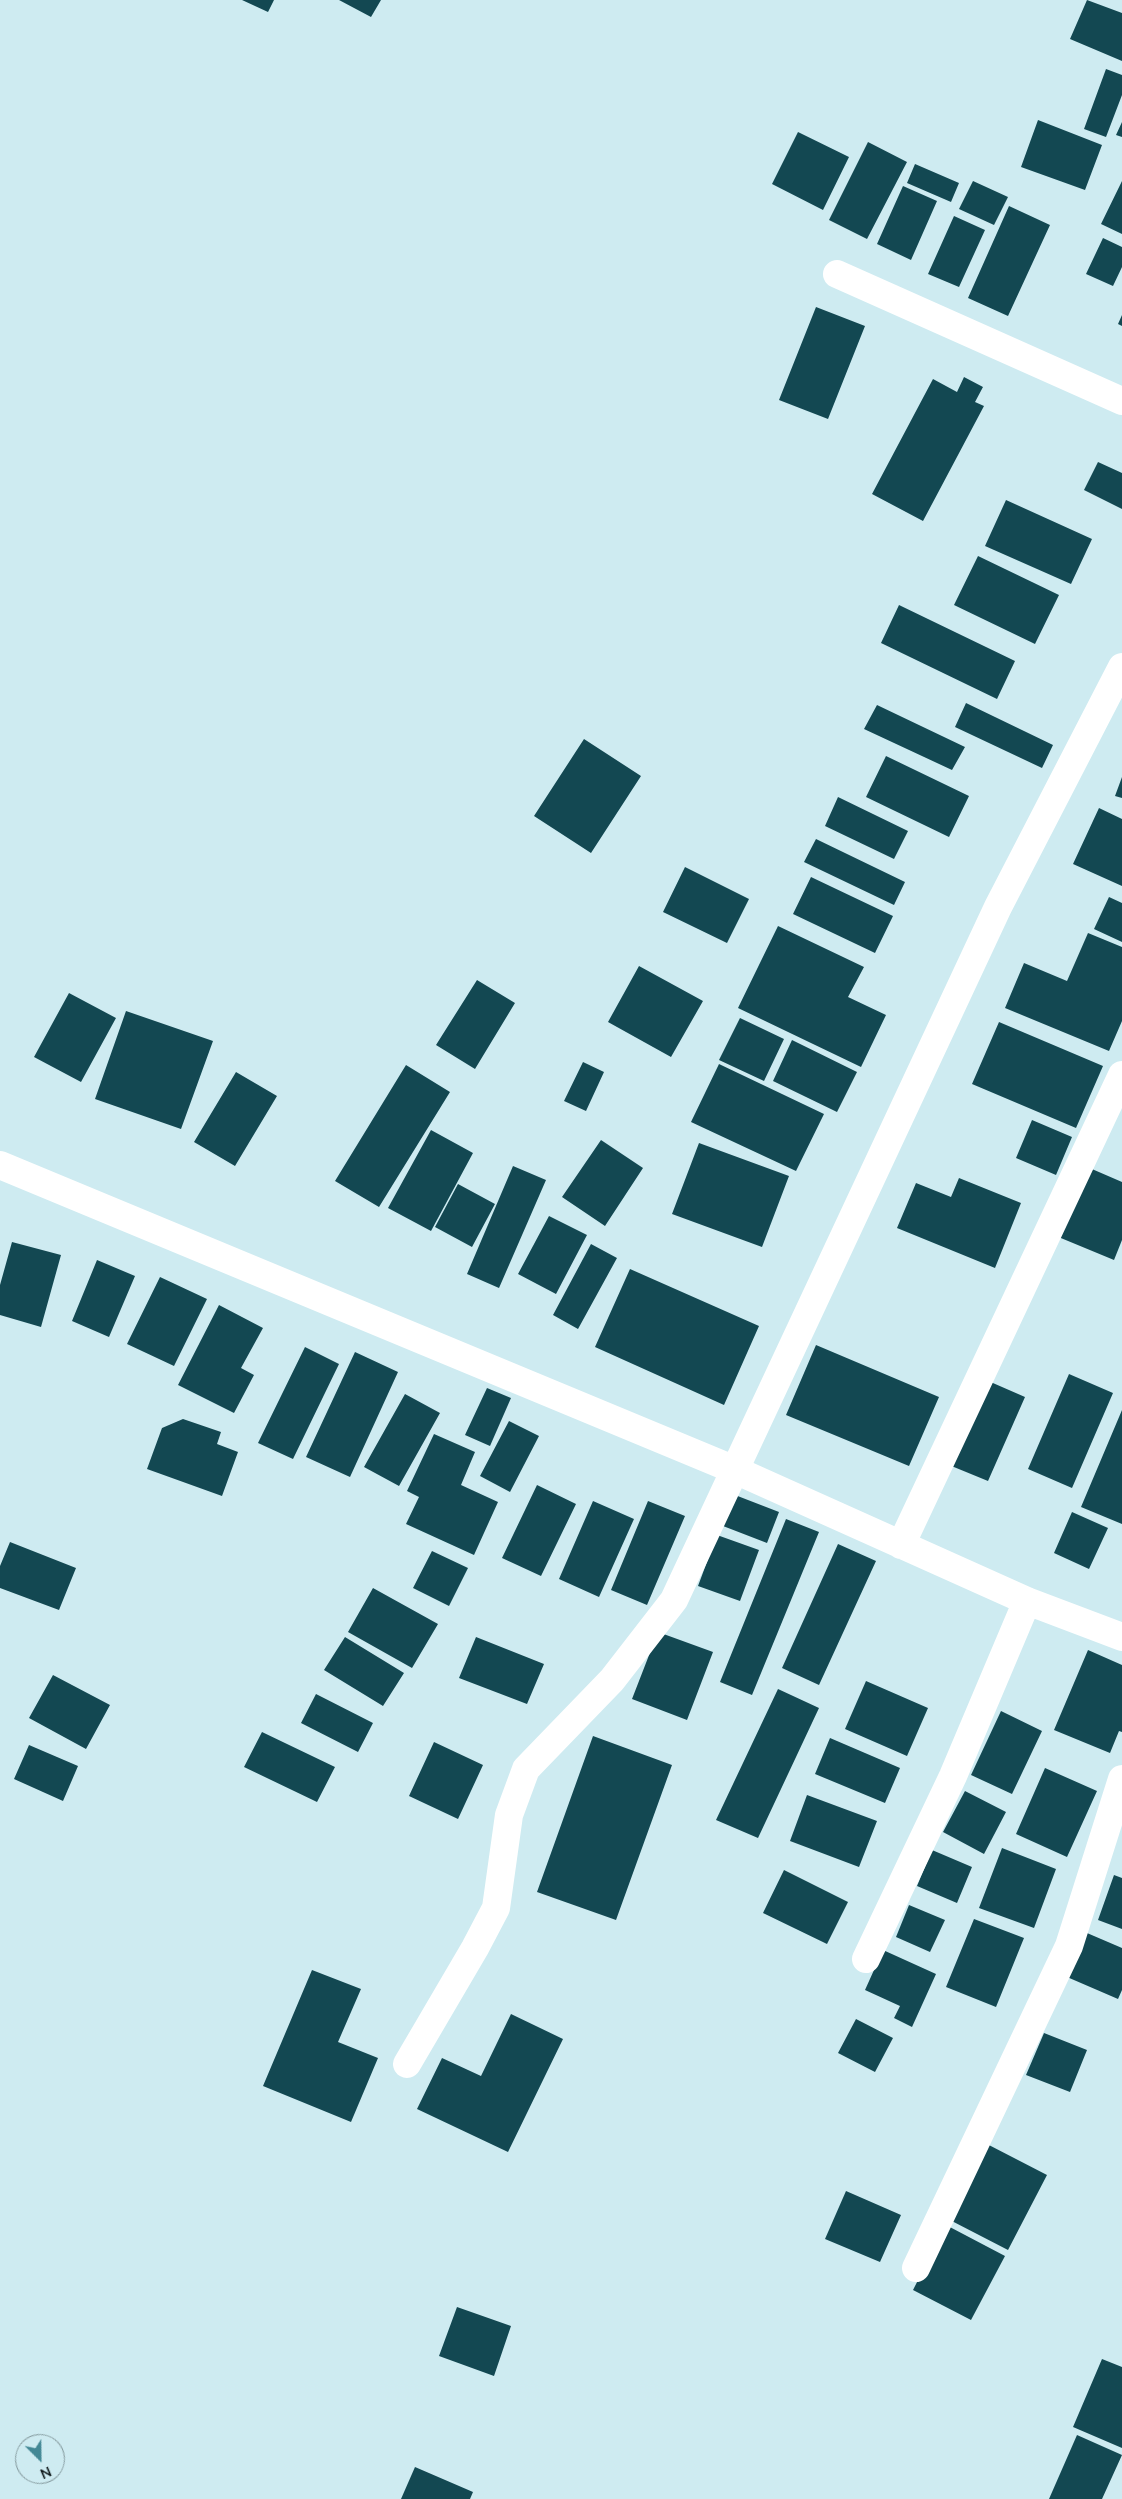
<!DOCTYPE html>
<style>
body{margin:0}
#map{position:relative;width:1122px;height:2499px;overflow:hidden;background:#ceebf1;font-family:"Nunito Sans",sans-serif}
canvas{display:block}
.north{position:absolute;left:15px;top:2434px;width:50px;height:50px;box-sizing:border-box;background:#ceebf1;border:1px solid #82979b;border-radius:50%;rotate:157deg;font-size:14px;font-weight:700;line-height:20px;text-align:center;color:#0f191b}
.north::after{content:'';display:block;margin:auto;width:18px;height:22px;background:#438895;clip-path:polygon(50% 0,100% 100%,50% 72%,0 100%)}
</style>
<div id="map">
<canvas width="1122" height="2499"></canvas>
<div class="north">N</div>
</div>
<script>
const ctx = document.querySelector('canvas').getContext('2d');
ctx.lineJoin = 'round';
function paint(path, color) { ctx.fillStyle = color; ctx.fill(path, 'evenodd'); }
const toPath = rows => new Path2D(rows.map(r => 'M' + r).join(''));
function stroke(path, color, width, dash) { ctx.strokeStyle = color; ctx.lineWidth = width; ctx.lineCap = dash ? 'butt' : 'round'; ctx.setLineDash(dash || []); ctx.stroke(path); }
paint(toPath([
 [242,0,274,0,268,12],
 [339,0,381,0,371,17],
 [1087,0,1122,13,1122,61,1070,39],
 [1106,69,1122,75,1122,95,1106,137,1084,129],
 [1038,120,1102,145,1085,190,1021,167],
 [1122,122,1122,137,1116,135],
 [798,132,849,157,823,210,772,184],
 [868,142,907,162,867,239,829,220],
 [915,164,959,183,951,202,907,183],
 [973,181,1008,197,994,225,959,209],
 [1122,181,1122,234,1101,224],
 [903,186,937,201,911,260,877,244],
 [1009,206,1050,225,1008,316,968,298],
 [954,216,985,230,959,287,928,274],
 [1103,238,1122,247,1122,267,1113,286,1086,274],
 [816,307,865,326,828,419,779,400],
 [1122,315,1122,326,1118,324],
 [964,377,983,387,975,402,984,406,923,521,872,494,933,379,957,392],
 [1098,462,1122,473,1122,509,1084,490],
 [1006,500,1092,539,1071,584,985,546],
 [978,556,1059,595,1035,644,954,605],
 [899,605,1015,661,997,699,881,643],
 [966,703,1053,745,1042,768,955,727],
 [877,705,965,747,952,770,864,729],
 [584,739,641,776,591,853,534,816],
 [886,756,969,796,949,837,866,797],
 [1122,777,1122,798,1115,796],
 [838,797,908,831,894,859,825,826],
 [1099,808,1122,819,1122,886,1073,864],
 [816,839,905,882,894,905,804,862],
 [685,867,749,899,727,943,663,912],
 [811,877,893,916,875,953,793,914],
 [1109,897,1122,903,1122,942,1094,929],
 [778,926,864,967,848,997,886,1015,861,1067,738,1008],
 [1088,933,1122,947,1122,1021,1109,1051,1005,1008,1024,963,1067,981],
 [639,966,703,1001,671,1057,608,1022],
 [477,980,515,1003,475,1069,436,1045],
 [69,993,116,1018,81,1082,34,1057],
 [126,1011,213,1041,181,1129,95,1099],
 [740,1018,784,1039,764,1081,719,1060],
 [999,1022,1103,1066,1076,1128,972,1084],
 [792,1040,857,1072,837,1112,773,1081],
 [583,1062,604,1072,586,1111,564,1101],
 [719,1064,824,1114,796,1171,691,1122],
 [406,1065,450,1092,379,1207,335,1181],
 [236,1072,277,1096,235,1166,194,1142],
 [1032,1120,1072,1137,1056,1175,1016,1158],
 [431,1130,473,1153,431,1231,388,1208],
 [601,1140,643,1168,605,1226,562,1197],
 [699,1143,789,1176,762,1247,672,1214],
 [513,1166,546,1180,499,1288,467,1274],
 [1085,1166,1122,1182,1122,1240,1114,1260,1056,1236],
 [959,1178,1021,1203,995,1268,897,1228,916,1183,951,1197],
 [458,1184,495,1204,472,1247,435,1227],
 [549,1216,587,1235,556,1294,518,1274],
 [12,1242,61,1255,41,1327,0,1315,0,1285],
 [591,1244,617,1258,578,1329,553,1315],
 [97,1260,135,1276,109,1337,72,1321],
 [630,1269,759,1326,724,1405,595,1347],
 [160,1277,207,1299,174,1366,127,1344],
 [219,1305,263,1328,241,1368,254,1375,234,1413,178,1385],
 [816,1345,939,1397,909,1466,786,1415],
 [305,1347,339,1364,293,1459,258,1443],
 [355,1352,398,1372,350,1477,306,1457],
 [1069,1374,1113,1393,1072,1488,1028,1469],
 [986,1380,1025,1397,988,1481,949,1465],
 [487,1388,511,1398,490,1446,465,1435],
 [405,1394,440,1413,399,1486,364,1467],
 [1122,1410,1122,1524,1081,1507],
 [183,1419,221,1432,217,1444,238,1452,222,1496,147,1469,162,1428],
 [509,1421,539,1436,510,1492,480,1476],
 [434,1434,475,1452,461,1485,498,1502,474,1555,406,1524,419,1497,407,1491],
 [537,1485,576,1504,541,1576,502,1558],
 [735,1495,779,1512,767,1543,723,1526],
 [593,1501,634,1519,599,1597,559,1579],
 [648,1501,685,1516,647,1605,611,1590],
 [1072,1512,1108,1528,1089,1569,1054,1553],
 [786,1519,819,1532,752,1695,720,1682],
 [717,1535,759,1550,740,1601,698,1586],
 [10,1542,76,1568,59,1610,0,1588,0,1566],
 [838,1544,876,1561,819,1685,782,1668],
 [432,1551,468,1568,449,1606,413,1588],
 [373,1588,438,1624,412,1668,348,1632],
 [658,1632,713,1652,687,1720,632,1699],
 [345,1637,404,1673,383,1706,324,1670],
 [476,1637,544,1664,527,1704,459,1678],
 [1088,1650,1122,1665,1122,1732,1119,1731,1110,1753,1054,1730],
 [53,1675,110,1705,86,1749,29,1718],
 [866,1681,928,1708,907,1756,845,1729],
 [778,1689,819,1708,758,1838,716,1820],
 [316,1694,373,1723,358,1752,301,1723],
 [1001,1711,1042,1731,1012,1794,971,1775],
 [262,1732,335,1767,317,1802,244,1767],
 [593,1736,672,1765,616,1920,537,1892],
 [830,1738,900,1768,885,1803,815,1774],
 [434,1742,483,1765,458,1819,409,1796],
 [29,1745,78,1766,63,1801,14,1779],
 [1045,1768,1097,1791,1067,1857,1016,1834],
 [965,1791,1006,1812,984,1854,943,1832],
 [807,1795,877,1821,859,1867,790,1841],
 [1002,1848,1056,1869,1034,1928,979,1908],
 [932,1850,972,1867,957,1903,917,1886],
 [784,1870,848,1902,827,1944,763,1913],
 [1114,1875,1122,1878,1122,1929,1098,1920],
 [909,1905,945,1920,930,1952,896,1937],
 [974,1919,1024,1938,996,2007,946,1987],
 [1087,1933,1122,1948,1122,1990,1118,1999,1067,1977],
 [883,1950,936,1974,912,2027,894,2018,900,2006,865,1990],
 [312,1970,361,1989,338,2042,378,2058,351,2122,263,2086],
 [511,2014,563,2039,508,2152,417,2109,442,2058,481,2076],
 [856,2019,893,2038,875,2072,838,2053],
 [1044,2033,1087,2050,1070,2092,1026,2075],
 [985,2143,1047,2175,1008,2250,946,2218],
 [846,2191,901,2215,880,2262,825,2239],
 [946,2225,1005,2256,971,2320,913,2290],
 [457,2307,511,2326,494,2376,439,2356],
 [1102,2359,1122,2367,1122,2448,1073,2427],
 [1077,2435,1122,2455,1102,2499,1049,2499],
 [415,2467,473,2492,470,2499,401,2499]
]), '#134852');
stroke(toPath([
 [837,274,1122,401],
 [0,1165,735,1470,1027,1601,1122,1637],
 [901,1545,1122,1075],
 [866,1959,953,1776,1027,1601],
 [407,2064,475,1948,496,1908,509,1815,526,1769,612,1680,674,1600,998,907,1122,667],
 [916,2268,1069,1946,1122,1779]
]), '#fff', 28);
</script>
